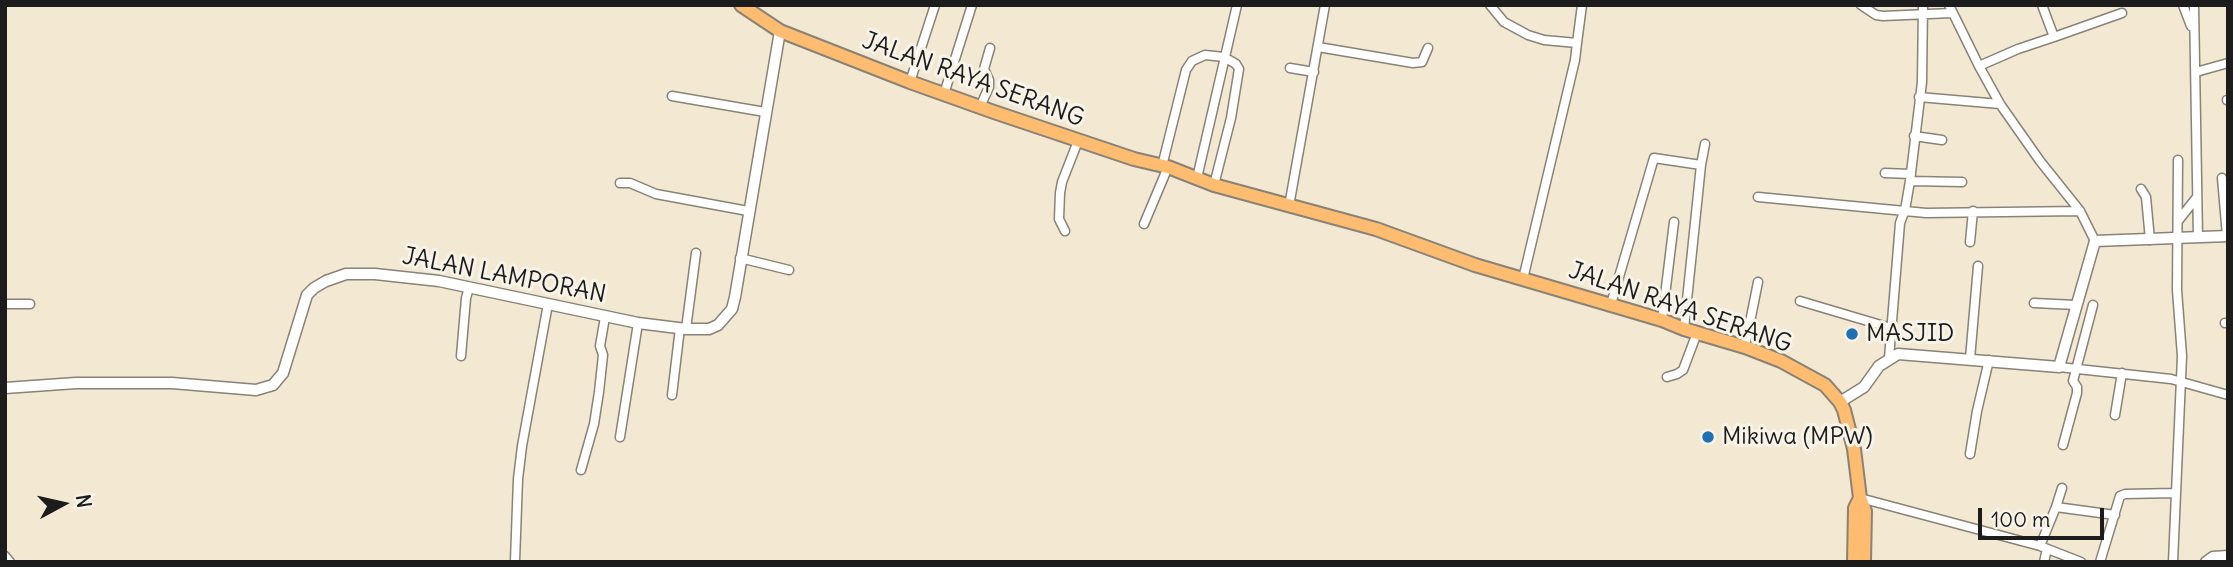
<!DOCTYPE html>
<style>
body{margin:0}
#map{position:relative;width:2233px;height:567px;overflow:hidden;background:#f3e8d2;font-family:Delius,sans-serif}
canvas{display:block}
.frame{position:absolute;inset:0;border:7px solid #1c1c1c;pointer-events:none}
.north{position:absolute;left:28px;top:469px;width:70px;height:70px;-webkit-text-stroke:5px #f7f3e8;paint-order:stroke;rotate:82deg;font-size:19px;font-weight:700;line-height:28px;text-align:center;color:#1c1c1c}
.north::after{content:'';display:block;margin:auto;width:24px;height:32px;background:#1c1c1c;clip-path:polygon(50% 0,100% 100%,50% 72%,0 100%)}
.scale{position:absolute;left:1978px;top:508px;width:126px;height:32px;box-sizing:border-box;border:4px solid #1c1c1c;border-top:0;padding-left:9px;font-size:21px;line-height:24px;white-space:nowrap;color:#1c1c1c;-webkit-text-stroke:5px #f7f3e8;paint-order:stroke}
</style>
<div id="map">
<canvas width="2233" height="567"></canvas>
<div class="frame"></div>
<div class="north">N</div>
<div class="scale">100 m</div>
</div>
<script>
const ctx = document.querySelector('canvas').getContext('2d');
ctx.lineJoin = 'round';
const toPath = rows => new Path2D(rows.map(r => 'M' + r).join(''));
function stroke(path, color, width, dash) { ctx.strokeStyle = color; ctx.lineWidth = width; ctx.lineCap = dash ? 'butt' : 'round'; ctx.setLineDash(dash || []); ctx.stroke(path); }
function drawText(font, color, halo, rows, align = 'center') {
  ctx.font = font + ' Delius,sans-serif'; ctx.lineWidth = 6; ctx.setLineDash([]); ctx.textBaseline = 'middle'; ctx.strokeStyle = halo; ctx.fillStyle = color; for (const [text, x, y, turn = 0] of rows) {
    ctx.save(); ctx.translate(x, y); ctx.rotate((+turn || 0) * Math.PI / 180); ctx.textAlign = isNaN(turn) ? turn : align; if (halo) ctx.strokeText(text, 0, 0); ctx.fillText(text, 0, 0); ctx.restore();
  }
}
const minor = toPath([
 [1490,5,1504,22,1528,35,1544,40,1577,43,1575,60,1523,279],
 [1861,5,1876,15,1883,16,1952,13],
 [1949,5,1979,66,2000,104,2040,161,2080,211,2095,241],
 [2183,5,2191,26],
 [2194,5,2198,237],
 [2054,37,2122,13],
 [1577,43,1582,5],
 [1318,47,1413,63,1422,62,1428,48],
 [1979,66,2018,49,2054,37,2042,5],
 [1290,68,1314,72],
 [2196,72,2228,63],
 [910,82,935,5],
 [944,94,972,5],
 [672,96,765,112],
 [1919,97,2000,104],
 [2227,100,2228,100],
 [980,107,989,87,989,80,984,69,990,48],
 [1914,136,1942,140],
 [1162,166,1186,70,1192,61,1205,55,1224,57,1236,64,1239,69,1231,118,1214,185],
 [1885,173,1911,174],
 [1197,178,1237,5],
 [2222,178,2227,236],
 [1910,181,1962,182],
 [620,183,630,183,656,194,748,211],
 [2141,189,2146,197,2150,240],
 [1758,197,1926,213,2080,211],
 [1289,206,1325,5],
 [2178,221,2197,197],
 [1144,224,1168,167],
 [1065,231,1059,219,1060,193,1062,182,1078,141],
 [1970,242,1973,211],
 [740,258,789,270],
 [1800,301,1891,328],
 [2034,303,2076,305],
 [5,304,30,304],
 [1611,304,1654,158,1701,165],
 [1662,320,1674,222],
 [2225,323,2228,323],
 [686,329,696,253],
 [1684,329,1701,165,1705,144],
 [1745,347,1758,282],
 [461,356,466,298,469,288],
 [1889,358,1900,223,1905,210,1910,181,1922,82,1923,5],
 [1970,359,1978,266],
 [2059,367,2171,379,2228,395],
 [1667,377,1677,374,1683,370,1697,333],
 [672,395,680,328],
 [2115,415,2122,373],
 [620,437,638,323],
 [2063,445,2077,393,2077,387,2073,381,2093,305],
 [1970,454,1977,411,1989,360],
 [581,470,594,424,599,392,603,355,600,346,605,317],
 [1860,498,2040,546,2081,562],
 [2056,507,2062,488],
 [2040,546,2056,507,2115,515],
 [5,556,10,562],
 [515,561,518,479,522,446,548,304],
 [2044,562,2047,549],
 [2100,562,2120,496,2125,494,2175,493],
 [2173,562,2182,356,2177,290,2178,160]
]);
const tertiary = toPath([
 [5,388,76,383,172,383,256,390,273,385,283,373,307,295,314,288,326,281,346,274,375,274,439,281,638,323,686,329,709,329,718,325,732,309,735,297,780,31],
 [1840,402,1864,387,1879,366,1898,354,2059,367,2095,241,2228,236],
 [2206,562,2213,557,2228,556]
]);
const trunk = toPath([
 [741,5,780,31,910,82,994,112,1134,159,1168,167,1214,185,1376,229,1475,265,1662,320,1684,329,1745,347,1781,361,1825,385,1840,402,1844,410,1854,449,1860,498,1865,511,1864,562],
 [1854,562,1855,508,1860,498]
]);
stroke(minor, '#888277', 11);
stroke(tertiary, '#888277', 13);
stroke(trunk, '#888277', 16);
stroke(minor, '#fff', 8);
stroke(tertiary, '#fff', 10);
stroke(trunk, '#fdbc70', 12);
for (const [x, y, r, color] of [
 [1852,334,7,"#1f6fb2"],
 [1708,437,7,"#1f6fb2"]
]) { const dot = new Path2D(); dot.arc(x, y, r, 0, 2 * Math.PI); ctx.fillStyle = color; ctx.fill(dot); stroke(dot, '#f7f3e8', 2.5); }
drawText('24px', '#1c1c1c', '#f7f3e8', [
 ["JALAN RAYA SERANG",973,80,20],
 ["JALAN LAMPORAN",504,276,11],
 ["JALAN RAYA SERANG",1680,308,19]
]);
drawText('24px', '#1c1c1c', '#f7f3e8', [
 ["MASJID",1866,334],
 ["Mikiwa (MPW)",1722,437]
], 'left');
</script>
